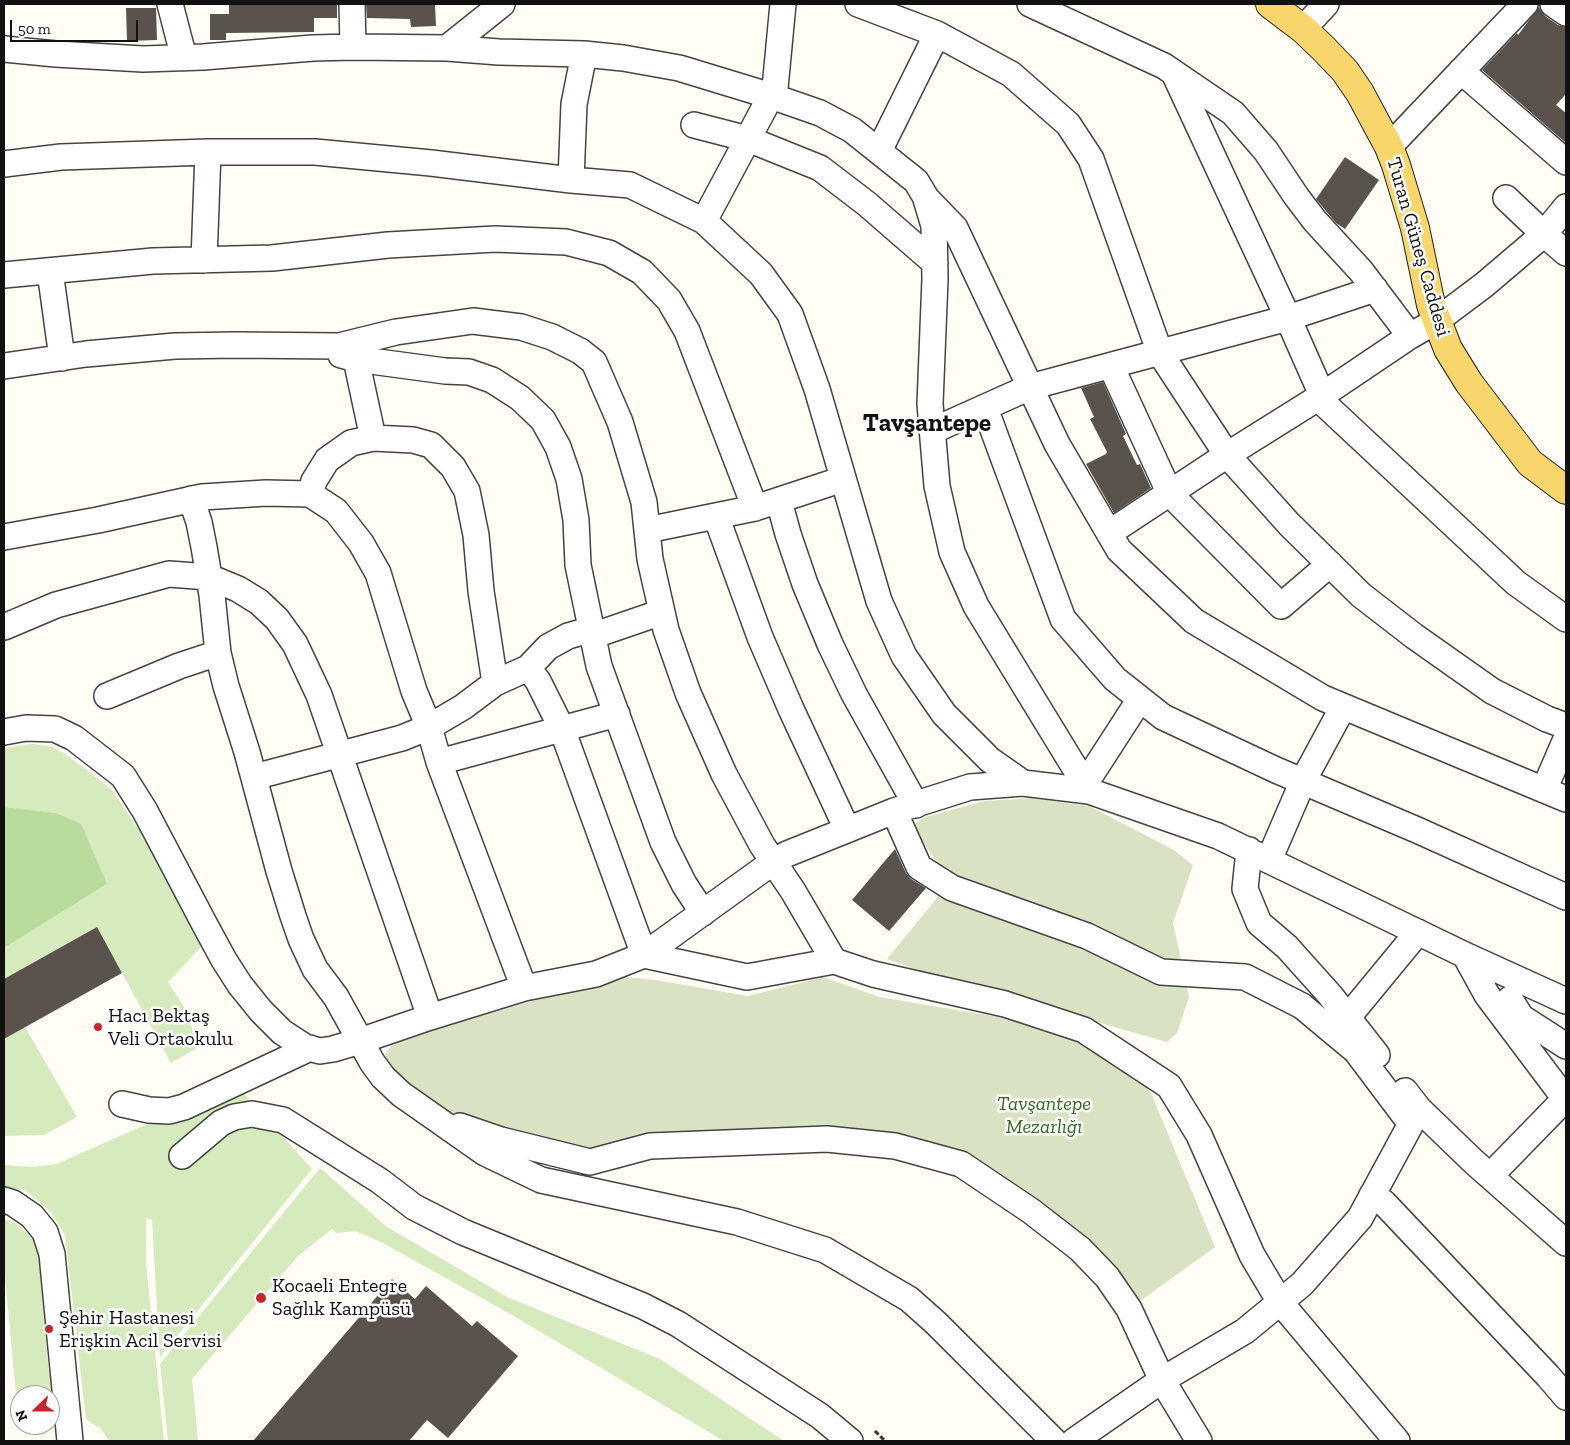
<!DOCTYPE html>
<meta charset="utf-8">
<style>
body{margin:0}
#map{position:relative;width:1570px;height:1445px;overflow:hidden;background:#fffdf5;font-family:"Zilla Slab",serif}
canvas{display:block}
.frame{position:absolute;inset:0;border:5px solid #111;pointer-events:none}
.north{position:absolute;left:10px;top:1385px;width:50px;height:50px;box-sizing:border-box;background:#fff;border:1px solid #a0a0a0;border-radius:50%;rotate:248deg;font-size:14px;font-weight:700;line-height:20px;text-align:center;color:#111}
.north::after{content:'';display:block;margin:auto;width:18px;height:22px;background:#c4262e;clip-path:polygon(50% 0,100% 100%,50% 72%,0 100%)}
.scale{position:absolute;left:10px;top:20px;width:128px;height:22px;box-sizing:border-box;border:2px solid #111;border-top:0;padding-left:6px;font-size:15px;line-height:18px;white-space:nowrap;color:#111;-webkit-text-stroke:4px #fff;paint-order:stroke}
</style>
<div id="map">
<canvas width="1570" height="1445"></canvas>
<div class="frame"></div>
<div class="north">N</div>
<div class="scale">50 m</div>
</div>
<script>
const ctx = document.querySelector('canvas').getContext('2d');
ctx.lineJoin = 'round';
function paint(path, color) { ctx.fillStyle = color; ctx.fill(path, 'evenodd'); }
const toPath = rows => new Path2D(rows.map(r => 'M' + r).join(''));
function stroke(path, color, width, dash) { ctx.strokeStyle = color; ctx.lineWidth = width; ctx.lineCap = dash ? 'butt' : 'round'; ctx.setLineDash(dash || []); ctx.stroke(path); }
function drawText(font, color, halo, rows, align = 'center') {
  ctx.font = font + ' "Zilla Slab",serif'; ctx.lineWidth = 5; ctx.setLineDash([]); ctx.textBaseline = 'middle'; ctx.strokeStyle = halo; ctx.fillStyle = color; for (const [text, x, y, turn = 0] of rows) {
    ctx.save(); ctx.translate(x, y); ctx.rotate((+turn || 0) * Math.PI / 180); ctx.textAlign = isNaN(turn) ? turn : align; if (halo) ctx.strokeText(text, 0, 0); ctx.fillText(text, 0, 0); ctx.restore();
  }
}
paint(toPath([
 [33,744,54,747,86,769,112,790,140,831,201,947,168,982,184,1007,199,1047,171,1063,97,927,4,979,4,948,107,884,56,813,4,807,4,748],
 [25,1027,77,1117,44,1135,4,1136,4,1039],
 [241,1090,312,1169,160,1357,152,1220,146,1218,146,1263,164,1441,109,1441,101,1429,86,1419,65,1235,51,1212,25,1190,4,1189,4,1165,32,1167,57,1164,140,1127],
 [320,1168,387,1227,509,1298,660,1359,784,1441,724,1441,512,1315,383,1243,356,1231,336,1233,332,1229,298,1256,192,1379,198,1441,168,1441,160,1364],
 [4,1219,14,1222,31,1236,39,1250,44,1277,41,1286,49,1374,54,1382,56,1409,52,1414,50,1414,50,1395,20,1395,20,1405,17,1405,4,1266]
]), '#d5ebbd');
paint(toPath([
 [4,807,56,813,81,824,107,884,4,948]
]), '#b9dc9c');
paint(toPath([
 [1031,798,1089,806,1174,850,1193,865,1173,923,1189,997,1177,1033,1167,1042,934,976,887,959,937,898,945,874,912,826,925,817,985,801],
 [615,976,656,980,748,996,823,977,879,997,993,1016,1082,1035,1148,1086,1215,1247,1129,1309,1067,1228,896,1143,588,1150,441,1115,386,1064,386,1054,391,1046,401,1040]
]), '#d9e3c4');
paint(toPath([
 [229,4,337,4,337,18,314,18,314,32,226,33,226,40,210,40,210,14,229,14],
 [366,4,435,4,436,26,411,27,410,19,367,18],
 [1539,7,1545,16,1558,25,1566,27,1566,94,1556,105,1566,113,1566,143,1482,70,1517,33,1518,35],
 [126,8,156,8,157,40,127,41],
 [1345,157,1379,180,1345,229,1336,223,1316,199],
 [1103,382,1126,434,1123,436,1137,465,1140,464,1151,488,1114,513,1086,464,1106,454,1107,452,1090,419,1094,417,1081,388],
 [895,849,906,873,911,879,926,888,889,931,852,900],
 [97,927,122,973,4,1039,4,979],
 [392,1279,415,1299,426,1286,472,1326,477,1321,518,1356,448,1438,427,1420,409,1441,253,1441]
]), '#5a524d');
const minor = toPath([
 [170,4,184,58],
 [352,4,353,47],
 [858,4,937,34,1011,74,1068,124,1091,159,1160,353,1227,455,1289,524,1361,595,1414,636,1492,691,1547,719,1566,726],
 [1030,4,1164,66,1233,113,1266,151,1296,196,1315,221,1361,271,1410,336],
 [1553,4,1566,13],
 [1303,29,1326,4],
 [447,48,502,4],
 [4,49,56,54,143,59,203,57,313,48,353,47,447,48,499,52,584,54,623,58,679,68,771,96,820,113,852,130,916,181,925,196,934,226,935,279,930,404,937,486,952,552,976,606,1089,791],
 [1461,71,1566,162],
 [1174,73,1288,318,1322,395],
 [694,125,748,139,820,168,867,204,935,263],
 [1389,147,1525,4],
 [879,151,937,34],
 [4,164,61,157,208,152,315,152,431,163,571,180,630,185,704,221,761,274,790,314,817,389,879,601,904,656,944,714,990,760,1023,783],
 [571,180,574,104,584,54],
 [1506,198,1544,234,1566,253],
 [928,200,955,228,1057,444,1119,550,1194,621,1323,698,1566,799],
 [704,221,775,88,783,4],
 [204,260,208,152],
 [50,271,62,358],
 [4,275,153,261,272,258,388,245,495,239,566,242,609,253,642,272,669,300,687,331,755,508],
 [339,346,341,355,356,359,445,371,469,372,492,380,520,398,543,420,558,447,569,479,576,520,578,565,599,666,663,842,684,884,703,913],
 [356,359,373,438],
 [4,366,86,354,175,346,236,345,339,346,396,332,473,321,521,327,552,337,580,351,594,362,620,422,644,502,650,559,666,630,688,693,724,774,762,845,793,891,834,961],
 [1111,366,1170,494,1281,606,1330,564],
 [1318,398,1516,583,1566,619],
 [985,408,1063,619,1115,679,1163,717,1276,770,1417,830,1566,897],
 [932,431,1030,387,1288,318,1375,289],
 [310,494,314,481,327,460,351,443,373,438,413,440,431,445,453,467,467,491,476,535,481,591,495,683],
 [191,499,199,522,204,547,212,595,218,653,226,686,247,752,279,871,293,916,301,939,315,969,336,997,372,1062,383,1077,401,1094,485,1153,541,1180,737,1222,825,1250,909,1299,936,1323,1054,1441],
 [779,501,788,534,805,584,830,644,854,694,916,805],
 [716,516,760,637,791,709,847,829],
 [647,530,755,508,843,479],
 [1109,533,1227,455,1318,398,1410,336,1436,321,1484,285,1544,234,1566,207],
 [4,537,98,520,202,497,266,493,310,494,336,511,361,543,378,573,414,691,429,727,439,762,524,988],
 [4,627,56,605,169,574,209,577,238,589,259,602,277,619,295,644,319,695,430,1017],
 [528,668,538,681,562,729,644,955],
 [107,696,179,666,218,653],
 [4,732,26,728,55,729,74,738,123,776,145,811,205,925,224,960,240,985,261,1011,282,1032,305,1047,320,1051,333,1049,360,1041,430,1017,524,988,596,974,644,955,773,862,787,854,894,811,970,787,1023,783,1089,791,1218,836,1465,955,1566,1001],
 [439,762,617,714],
 [254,777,402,738,429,727,463,707,495,683,528,668,548,647,568,636,582,632,592,636,662,612],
 [1085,784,1140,699],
 [1544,790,1566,739],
 [894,811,919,867,952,888,1087,936,1161,972,1245,977,1302,1006,1356,1051,1411,1124],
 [1249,850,1245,889,1259,923,1287,947,1330,995,1377,1055],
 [1269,860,1303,781,1343,707],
 [644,955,747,977,834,961,873,974,1005,1004,1084,1030,1169,1086,1199,1135,1252,1255,1280,1302,1397,1441],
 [1465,955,1487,995,1566,1100],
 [1510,999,1521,1017,1566,1046],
 [1348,1017,1418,932],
 [1405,1091,1419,1109,1474,1162,1566,1243],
 [122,1104,149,1110,169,1111,184,1107,310,1048],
 [460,1126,501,1140,590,1162,650,1146,827,1139,895,1146,961,1164,1031,1211,1080,1249,1107,1277,1129,1309,1162,1380,1199,1441],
 [182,1156,221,1123,234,1117,252,1114,283,1120,380,1181,414,1207,463,1232,643,1306,678,1324,820,1416,850,1441],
 [1490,1176,1565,1099],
 [1372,1195,1384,1203,1548,1376,1566,1397],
 [4,1200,13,1203,32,1216,45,1232,52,1254,70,1441],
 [1074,1441,1162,1380,1245,1331,1302,1284,1360,1218,1419,1109]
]);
const major = toPath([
 [1270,4,1303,29,1323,48,1345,71,1360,93,1389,147,1396,165,1415,228,1431,305,1448,349,1469,383,1530,463,1566,490]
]);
stroke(minor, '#444', 28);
stroke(major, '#222', 30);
stroke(toPath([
 [875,1431,885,1441]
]), '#333', 3, [5, 2.5]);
stroke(minor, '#fff', 25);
stroke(major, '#f9d66b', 28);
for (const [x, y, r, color] of [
 [98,1027,5,"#c4262e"],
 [261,1298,6,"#c4262e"],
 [49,1329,5,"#c4262e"]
]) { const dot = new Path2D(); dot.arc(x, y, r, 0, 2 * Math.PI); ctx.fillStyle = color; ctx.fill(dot); stroke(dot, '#fff', 2); }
drawText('20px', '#111', '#fff', [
 ["Turan Güneş Caddesi",1418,247,74]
]);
drawText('20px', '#111', '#fff', [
 ["Hacı Bektaş",108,1016],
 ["Veli Ortaokulu",108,1039],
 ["Kocaeli Entegre",272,1286],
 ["Sağlık Kampüsü",272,1309],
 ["Şehir Hastanesi",59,1318],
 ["Erişkin Acil Servisi",59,1341]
], 'left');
drawText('italic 20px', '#2f6b1f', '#fff', [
 ["Tavşantepe",1044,1104],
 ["Mezarlığı",1044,1127]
]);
drawText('bold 25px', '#111', '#fff', [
 ["Tavşantepe",927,424]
]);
</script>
